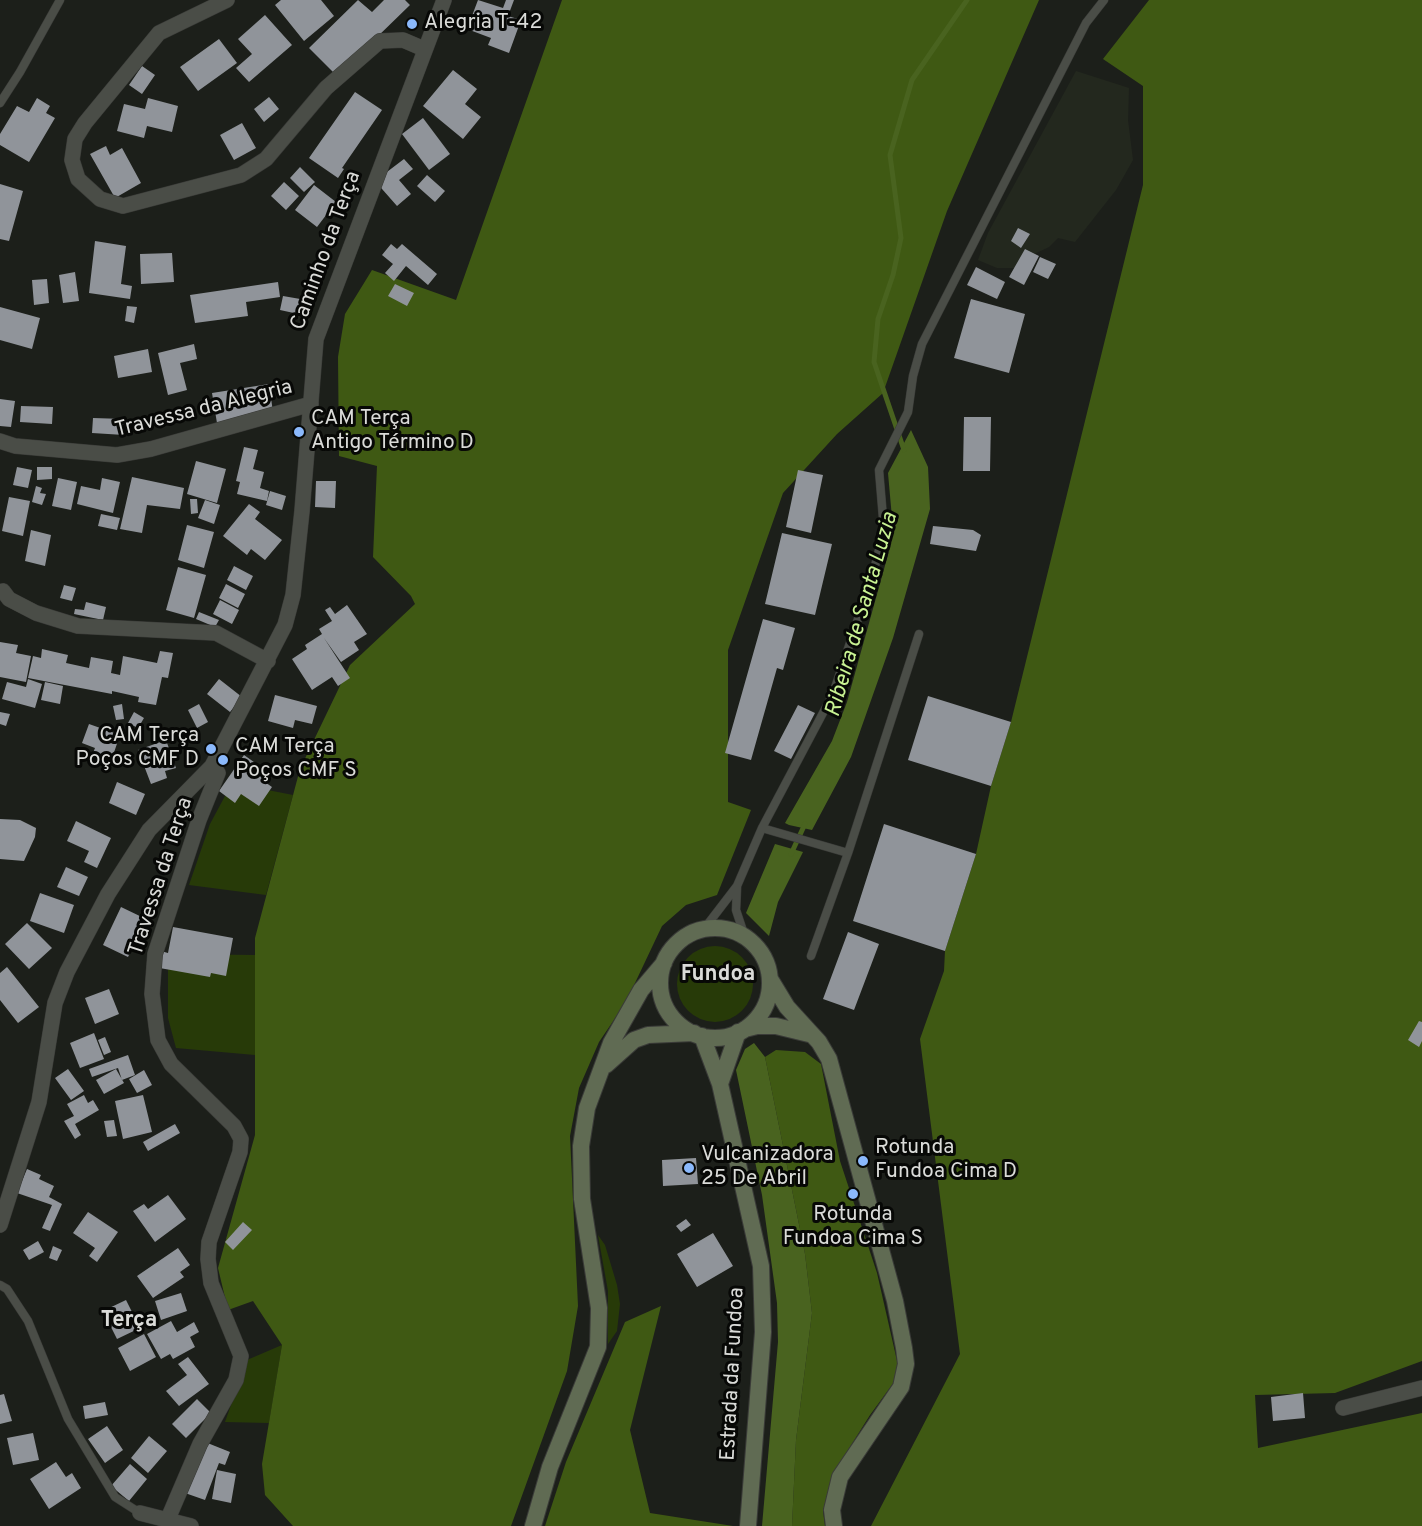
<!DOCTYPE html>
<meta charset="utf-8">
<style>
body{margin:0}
canvas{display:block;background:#1c1f1a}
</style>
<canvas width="1422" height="1526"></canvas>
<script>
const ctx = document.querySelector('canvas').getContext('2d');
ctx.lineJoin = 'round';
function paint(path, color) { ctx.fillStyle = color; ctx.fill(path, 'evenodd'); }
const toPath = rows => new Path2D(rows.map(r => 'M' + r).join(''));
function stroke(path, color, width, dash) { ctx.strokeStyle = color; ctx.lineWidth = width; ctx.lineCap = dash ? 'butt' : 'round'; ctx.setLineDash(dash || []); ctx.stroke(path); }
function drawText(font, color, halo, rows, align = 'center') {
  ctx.font = font + ' Overpass,sans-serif'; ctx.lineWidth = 6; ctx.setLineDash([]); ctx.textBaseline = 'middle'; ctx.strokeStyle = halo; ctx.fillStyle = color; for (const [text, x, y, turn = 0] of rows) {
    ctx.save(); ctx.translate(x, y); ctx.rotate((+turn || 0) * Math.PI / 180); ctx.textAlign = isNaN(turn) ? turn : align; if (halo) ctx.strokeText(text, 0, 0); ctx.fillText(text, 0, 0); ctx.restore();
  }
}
paint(toPath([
 [1076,71,1129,88,1128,120,1133,160,1116,190,1075,242,1058,238,1049,247,1030,256,1023,268,997,268,978,260,988,233]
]), '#23281e');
paint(toPath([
 [232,783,293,795,266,895,189,885,210,824],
 '677 984a38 38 0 1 1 76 0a38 38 0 1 1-76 0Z',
 [168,954,255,955,255,1055,176,1048,168,1018],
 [598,1235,605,1245,617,1285,620,1304,617,1331,608,1344,608,1291],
 [282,1345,269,1423,225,1422,247,1360]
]), '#273a08');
paint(toPath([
 [562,0,1039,0,947,211,883,393,837,434,783,493,728,650,728,802,751,810,717,895,686,905,662,926,626,1002,599,1042,579,1088,570,1136,578,1306,567,1371,511,1526,293,1526,265,1495,262,1464,282,1345,253,1301,228,1310,218,1268,255,1135,255,938,300,769,350,665,415,604,411,596,373,557,377,466,339,456,338,357,345,314,372,270,456,300],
 [1149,0,1422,0,1422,1361,1335,1393,1255,1395,1258,1448,1422,1413,1422,1526,871,1526,960,1354,920,1039,944,971,945,951,976,854,991,786,1011,722,1143,185,1143,86,1103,59],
 [776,1050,805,1052,821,1064,840,1161,877,1273,900,1374,870,1415,833,1474,823,1511,825,1526,792,1526,796,1440,812,1313,805,1254,765,1057],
 [661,1306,630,1430,650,1513,733,1526,545,1526,566,1462,625,1322]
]), '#3f5913');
paint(toPath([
 [911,430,928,467,930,509,893,638,851,757,812,830,789,825,785,823,832,741,847,702,891,544,893,529,888,473],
 [775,844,803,852,778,902,769,936,746,913],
 [754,1043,765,1057,805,1254,812,1313,796,1440,792,1526,762,1526,778,1342,777,1303,762,1195,736,1070,745,1049]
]), '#49631f');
stroke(toPath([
 [904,450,874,362,878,319,893,275,901,238,890,155,912,80,967,0],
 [791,854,805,824]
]), '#49631f', 5);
paint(toPath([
 [281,0,321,0,334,16,304,41,275,5],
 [358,0,372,12,384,0,405,0,410,5,337,76,309,48],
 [478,0,503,8,506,0,514,0,508,16,521,20,509,53,488,45,491,38,467,29],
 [265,15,292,45,249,82,236,68,252,54,238,39],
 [219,39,237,63,198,91,180,67],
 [142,66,155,75,142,94,129,85],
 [453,70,477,89,465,104,481,117,463,139,423,106],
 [355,92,382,110,342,168,344,169,338,178,309,158],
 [269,97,279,109,264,122,254,109],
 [37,98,50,106,46,113,55,118,29,162,0,145,0,134,17,106,29,112],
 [148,98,178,106,172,132,147,126,144,138,117,131,124,104,145,109],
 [423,118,450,154,429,170,402,134],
 [242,123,256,148,234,160,220,135],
 [106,146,110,155,122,148,141,183,115,198,90,154],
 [404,159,413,169,399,180,411,194,397,206,375,181],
 [300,167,315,182,304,192,290,178],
 [427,175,445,191,435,202,417,186],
 [284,182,299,196,286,210,271,196],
 [0,184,23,191,9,241,0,239],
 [314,185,336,202,317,227,295,210],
 [1018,228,1030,234,1021,248,1011,241],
 [95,241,126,246,121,284,132,286,130,299,89,293],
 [391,244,397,249,402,244,437,274,428,285,406,266,394,281,385,273,393,264,382,255],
 [1025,249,1039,256,1024,285,1009,277],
 [172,253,174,282,141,284,140,254],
 [1040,257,1056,264,1048,279,1033,272],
 [976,267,1005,282,997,299,967,285],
 [75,272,79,301,63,303,59,275],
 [47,279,49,303,34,305,32,280],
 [278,282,280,297,246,302,248,316,195,323,190,295],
 [395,284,414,293,407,306,388,296],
 [283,296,306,300,303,315,280,310],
 [971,299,1025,314,1009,373,954,358],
 [127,306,137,307,134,323,125,321],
 [0,307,40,318,32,349,0,340],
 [194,344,197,359,180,363,187,390,168,395,158,353],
 [148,349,152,372,118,378,114,356],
 [269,384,273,412,217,423,212,393],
 [0,399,15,401,11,427,0,426],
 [21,406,53,407,52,424,20,422],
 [964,417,991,417,990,471,963,471],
 [93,418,124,419,124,435,92,433],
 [244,447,258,450,253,469,264,472,260,488,269,491,267,501,237,494,240,482,236,481],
 [196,461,226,469,217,503,187,494],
 [17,467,32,470,28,488,13,485],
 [37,467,52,467,52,479,37,480],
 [798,470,823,475,811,533,786,527],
 [132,477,184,488,180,509,147,505,142,533,120,529],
 [58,478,77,482,71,510,52,506],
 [102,478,120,482,113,513,77,504,81,486,100,490],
 [316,481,336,481,335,508,315,507],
 [36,486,42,488,40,493,46,494,42,505,32,502],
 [270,491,286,496,282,510,266,505],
 [9,497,30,501,23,536,2,531],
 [190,499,197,499,198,513,191,514],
 [205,500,220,505,214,524,198,518],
 [249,504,260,512,255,519,282,540,265,560,251,549,247,555,223,536],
 [101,514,120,518,117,530,98,526],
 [187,525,214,532,204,568,178,560],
 [933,526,973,530,981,535,976,551,930,544],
 [31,530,51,535,45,566,25,561],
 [782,533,832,544,815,615,765,604],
 [234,566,253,576,246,590,227,580],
 [178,567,206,575,194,618,166,610],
 [226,584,245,594,238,608,219,598],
 [64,585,76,588,72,601,60,598],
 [220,600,239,610,232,624,213,614],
 [86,602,106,607,103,620,74,614,75,609,84,610],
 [347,605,367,634,354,642,359,650,341,662,324,638,350,678,338,686,332,677,312,690,292,659,307,649,305,645,322,634,319,629,332,621,325,610,330,607,335,614],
 [199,612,219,620,215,627,196,619],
 [763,619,795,628,783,670,777,668,751,760,725,753],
 [0,642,18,645,16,653,31,656,26,682,0,677],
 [42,649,68,655,66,663,89,668,91,657,113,661,111,673,120,675,123,656,157,663,160,651,173,653,168,678,162,677,156,705,138,702,139,697,112,691,112,694,28,678,33,656,41,658],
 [28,679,42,684,35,708,2,699,7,682,26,687],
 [219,679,242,697,230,712,207,694],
 [45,682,63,686,60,704,41,700],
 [275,695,317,706,312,724,295,720,293,728,268,721],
 [928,696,1011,722,991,786,908,760],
 [122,704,124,719,116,720,113,706],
 [199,704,208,722,197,728,188,710],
 [798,705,815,713,791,759,774,751],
 [0,712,10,714,6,726,0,724],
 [134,712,144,718,138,728,128,723],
 [89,724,120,735,110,764,91,758,95,748,82,743],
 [166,740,176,768,165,771,167,778,151,784,138,750],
 [244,755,268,772,262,780,272,787,259,806,241,794,235,803,219,791],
 [117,782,145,794,136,815,109,803],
 [0,819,20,820,36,828,35,837,24,861,0,859],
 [76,821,111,838,97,868,84,862,89,851,67,841],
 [884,824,976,854,945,951,853,921],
 [66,867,88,877,79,896,57,887],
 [40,893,74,905,64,933,30,921],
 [121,907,146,919,128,957,103,945],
 [27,923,52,948,29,969,5,944],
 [173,927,233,938,226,976,211,973,210,977,154,967,157,950,168,953],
 [848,932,879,944,854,1010,823,999],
 [7,967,39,1007,18,1023,0,1000,0,973],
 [109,989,119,1014,95,1024,85,998],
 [1419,1021,1422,1022,1422,1041,1419,1047,1408,1040],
 [94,1033,104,1059,80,1068,70,1043],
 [105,1037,111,1052,104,1055,98,1040],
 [128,1055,135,1075,122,1080,118,1068,92,1077,89,1069],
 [68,1069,84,1091,71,1100,55,1078],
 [116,1069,124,1083,104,1094,96,1080],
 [144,1070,152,1085,137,1093,129,1079],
 [84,1095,88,1103,93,1100,99,1110,75,1124,81,1135,75,1139,64,1121,74,1116,67,1104],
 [143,1095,152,1132,123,1139,115,1101],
 [114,1120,117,1136,107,1137,104,1121],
 [175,1124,180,1133,148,1151,143,1142],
 [696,1158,698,1184,663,1186,662,1160],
 [27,1169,41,1175,39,1179,54,1186,49,1197,62,1204,50,1231,42,1228,52,1205,17,1193],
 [168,1195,186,1219,155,1242,133,1211,144,1204,148,1209],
 [88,1212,118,1232,97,1262,89,1256,95,1248,73,1233],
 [686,1219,691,1225,681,1232,676,1226],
 [243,1222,252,1230,233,1250,225,1242],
 [713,1233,733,1266,697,1287,677,1254],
 [38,1241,44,1252,29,1260,23,1250],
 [53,1246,62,1250,57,1261,49,1258],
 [178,1248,190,1265,180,1272,184,1277,153,1298,137,1276],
 [181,1293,187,1311,161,1320,155,1301],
 [126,1300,140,1328,117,1339,103,1311],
 [171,1321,177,1332,194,1322,199,1332,190,1337,195,1347,173,1359,170,1354,161,1359,147,1334],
 [144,1334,156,1357,130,1371,118,1348],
 [188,1357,209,1384,179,1406,166,1391,187,1375,178,1364],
 [1303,1393,1305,1418,1273,1421,1271,1397],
 [4,1394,12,1421,0,1424,0,1395],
 [197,1399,211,1413,186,1438,172,1424],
 [105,1402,108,1415,85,1419,83,1406],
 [107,1426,123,1450,105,1463,88,1439],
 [33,1433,39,1460,13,1465,7,1438],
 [149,1436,167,1451,148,1473,131,1458],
 [205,1442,230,1452,225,1465,219,1463,205,1500,185,1493],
 [56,1462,66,1477,72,1473,81,1488,49,1509,30,1479],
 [130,1464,147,1479,129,1501,111,1486],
 [217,1470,236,1474,231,1503,212,1499]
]), '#90949a');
const service = toPath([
 [0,103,20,72,60,0],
 [762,828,848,853],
 [737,887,736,910,745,937],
 [704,929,737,886,762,828,833,694,873,574,884,530,879,470,908,412,913,376,922,344,1086,23,1104,0],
 [811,956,848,853,919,634],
 [0,1285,7,1289,28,1321,68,1419,115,1497,140,1513]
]);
const minor = toPath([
 [227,0,159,33,85,123,75,139,72,160,78,179,100,199,123,206,241,175,266,159,326,88,380,41,403,40,424,49],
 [0,441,15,446,117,455,151,449,311,404],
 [3,591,9,599,36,613,78,626,216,633,268,661],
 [0,1225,39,1102,55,1003,67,972,108,894,149,830,212,766,285,625,293,595,302,511,316,339,444,0],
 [1343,1408,1422,1388],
 [140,1513,191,1526],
 [167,1521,200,1444,236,1380,241,1356,211,1283,208,1259,209,1242,240,1152,241,1139,234,1126,171,1064,158,1040,152,994,155,954,199,820,218,773,212,766]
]);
const secondary = toPath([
 '660 983a55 55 0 1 1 110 0a55 55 0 1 1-110 0Z',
 [770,979,787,1007,819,1042,829,1059,895,1301,904,1348,906,1364,901,1387,840,1477,832,1510,834,1526],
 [745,1029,757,1026,776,1026,809,1034],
 [702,1036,720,1084,761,1266,763,1332,748,1526],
 [606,1065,634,1040,648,1035,694,1033],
 [720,1084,738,1032],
 [533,1526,550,1467,598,1347,599,1308,582,1199,581,1146,587,1108,611,1043,641,990,664,963]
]);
stroke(service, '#3a3b38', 9);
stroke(minor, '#3a3b38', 16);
stroke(secondary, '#3a3b38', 18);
stroke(service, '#4a4d47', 8);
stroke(minor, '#4a4d47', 15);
stroke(secondary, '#606b53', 16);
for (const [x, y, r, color] of [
 [412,24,6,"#8bb9fc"],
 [299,432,6,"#8bb9fc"],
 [211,749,6,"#8bb9fc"],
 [223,760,6,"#8bb9fc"],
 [863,1161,6,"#8bb9fc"],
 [689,1168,6,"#8bb9fc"],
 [853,1194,6,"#8bb9fc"]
]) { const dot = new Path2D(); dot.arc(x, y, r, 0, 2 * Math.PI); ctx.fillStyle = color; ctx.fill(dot); stroke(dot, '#070806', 2); }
drawText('21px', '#dadbd8', '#070806', [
 ["Alegria T-42",424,24],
 ["CAM Terça",311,420],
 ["Antigo Término D",311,444],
 ["CAM Terça",199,737,"right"],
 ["Poços CMF D",199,761,"right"],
 ["CAM Terça",235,748],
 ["Poços CMF S",235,772],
 ["Rotunda",875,1149],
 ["Fundoa Cima D",875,1173],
 ["Vulcanizadora",701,1156],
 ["25 De Abril",701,1180],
 ["Rotunda",853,1216,"center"],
 ["Fundoa Cima S",853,1240,"center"]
], 'left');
drawText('21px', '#dadbd8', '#070806', [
 ["Caminho da Terça",327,251,-70],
 ["Travessa da Alegria",204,410,-14],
 ["Travessa da Terça",162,877,-72],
 ["Estrada da Fundoa",734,1374,-87]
]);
drawText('italic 22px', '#c9f393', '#070806', [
 ["Ribeira de Santa Luzia",863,615,-74]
]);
drawText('bold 22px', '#dadbd8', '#070806', [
 ["Fundoa",718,976],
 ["Terça",129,1322]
]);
</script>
